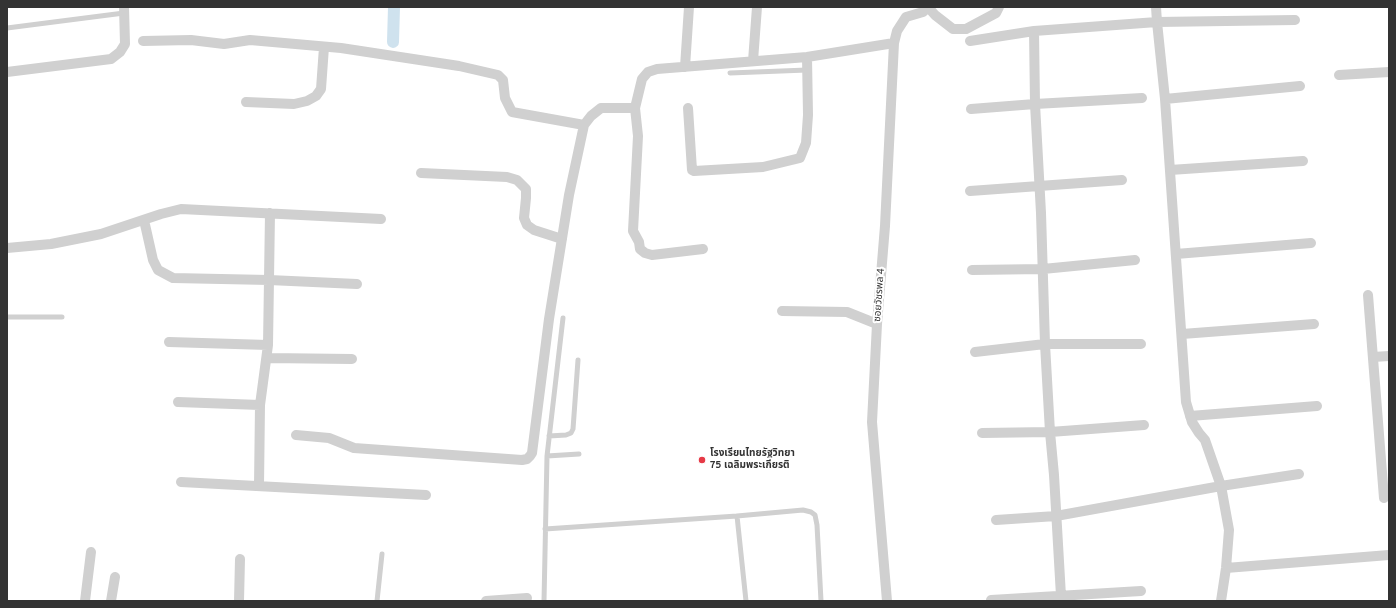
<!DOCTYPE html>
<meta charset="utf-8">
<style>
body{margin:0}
#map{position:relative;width:1396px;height:608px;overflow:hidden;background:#fff;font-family:Overpass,sans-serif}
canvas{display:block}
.frame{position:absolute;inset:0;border:8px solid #333;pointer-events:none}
</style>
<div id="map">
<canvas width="1396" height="608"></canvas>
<div class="frame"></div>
</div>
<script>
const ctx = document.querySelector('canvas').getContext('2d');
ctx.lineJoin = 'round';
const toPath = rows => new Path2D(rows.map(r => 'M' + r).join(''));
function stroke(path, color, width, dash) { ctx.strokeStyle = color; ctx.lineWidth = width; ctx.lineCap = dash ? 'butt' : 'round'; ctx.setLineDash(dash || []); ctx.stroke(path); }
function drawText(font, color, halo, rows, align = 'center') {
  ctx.font = font + ' Overpass,"Noto Sans Thai",sans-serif'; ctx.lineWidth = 4; ctx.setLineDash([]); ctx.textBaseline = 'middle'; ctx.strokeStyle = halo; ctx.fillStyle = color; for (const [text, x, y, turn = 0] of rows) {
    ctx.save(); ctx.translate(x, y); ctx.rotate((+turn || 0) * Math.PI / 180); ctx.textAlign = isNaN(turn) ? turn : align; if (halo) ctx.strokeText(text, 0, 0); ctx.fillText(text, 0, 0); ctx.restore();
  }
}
stroke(toPath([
 [393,42,394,7]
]), '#cfe2ee', 12);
stroke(toPath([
 [7,28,124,13],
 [730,73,807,70],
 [7,317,62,317],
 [549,436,566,435,571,433,573,429,578,360],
 [547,456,579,454],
 [737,516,746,601],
 [545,529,737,516,803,510,811,512,815,515,817,525,821,601],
 [377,601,382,554],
 [544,601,547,456,563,318]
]), '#d0d0d0', 5);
stroke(toPath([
 [928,7,935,15,953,29,966,29,996,13,999,7],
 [1156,7,1157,22,1165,99,1186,402,1192,422,1199,433,1205,440,1221,486,1229,530,1226,568,1221,601],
 [143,41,191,40,224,44,250,40,341,48,459,66,498,75,503,80,505,98,512,112,584,125],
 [970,41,1034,31],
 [753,61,757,7],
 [685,67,689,7],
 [7,72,111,59,120,52,125,44,124,7],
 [1339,75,1389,72],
 [1165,99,1300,86],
 [246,102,294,104,307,101,316,96,321,89,324,47],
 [688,108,692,170,694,171,763,167,800,158,806,143,808,115,807,57],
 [971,109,1035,104,1142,98],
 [1170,170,1303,161],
 [421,173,507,177,517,180,526,189,526,198,524,218,527,225,534,230,562,239],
 [970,191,1122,180],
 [144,220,153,260,158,270,173,278,269,280,357,284],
 [7,248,51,244,101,234,161,214,181,209,381,219],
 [703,249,652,255,645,253,640,249,639,242,633,231,638,136,635,108,642,79,648,72,657,69,807,57,894,43],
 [1176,254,1311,243],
 [972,270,1043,269,1135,260],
 [1368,295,1384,498],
 [782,311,847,312,877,324],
 [1182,334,1314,324],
 [169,342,268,345],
 [975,352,1045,344,1141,344],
 [1373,357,1389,356],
 [267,358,352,359],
 [178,402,260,405],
 [1190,416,1317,406],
 [982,433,1050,432,1144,425],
 [296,435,329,438,354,448,522,460,527,459,530,456,532,453,549,319,569,195,584,125,591,116,601,108,635,108],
 [181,482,426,495],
 [259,486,260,405,268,345,270,213],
 [996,520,1056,516,1221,486,1299,474],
 [1226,568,1389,555],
 [1061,596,1054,475,1050,432,1045,344,1041,213,1035,104,1034,31,1157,22,1295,20],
 [991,600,1141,591],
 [85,601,91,552],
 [111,601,115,577],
 [239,601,240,559],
 [486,601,527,598],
 [887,601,872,422,877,324,885,226,894,43,897,31,906,17,923,12,928,7]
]), '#d0d0d0', 10);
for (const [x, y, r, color] of [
 [702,460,4,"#e63946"]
]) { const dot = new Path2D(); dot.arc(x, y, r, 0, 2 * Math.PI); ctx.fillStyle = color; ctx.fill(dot); stroke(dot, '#fff', 1.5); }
drawText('10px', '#333', '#fff', [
 ["ซอยวัชรพล 4",880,295,-86]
]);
drawText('bold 10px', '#333', '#fff', [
 ["โรงเรียนไทยรัฐวิทยา",710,454],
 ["75 เฉลิมพระเกียรติ",710,466]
], 'left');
</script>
